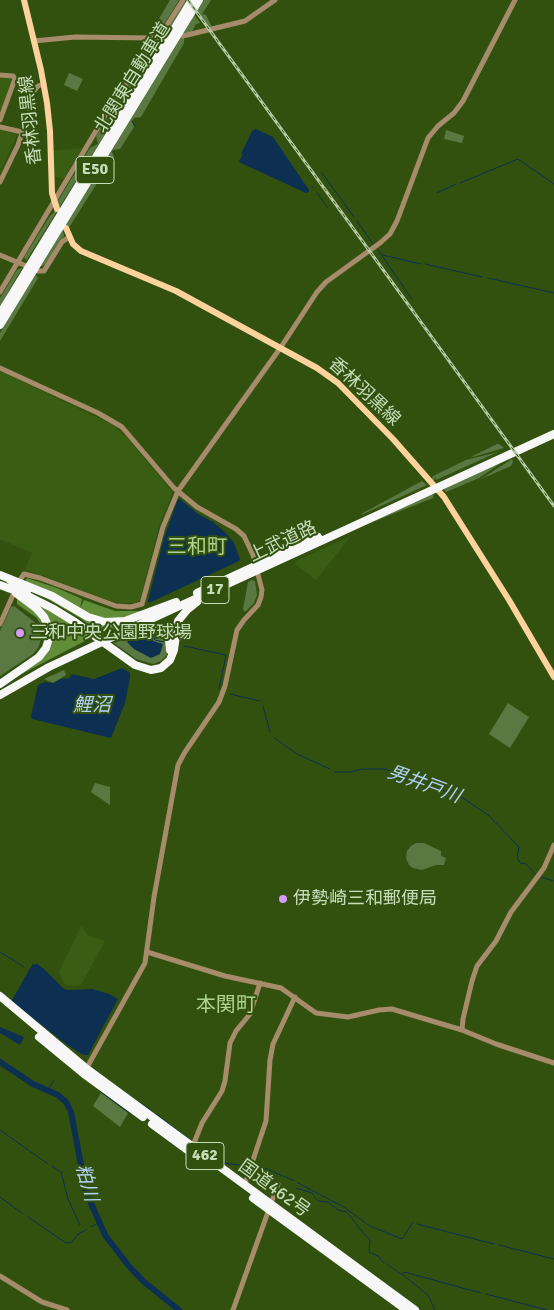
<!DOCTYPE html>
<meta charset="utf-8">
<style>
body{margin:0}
canvas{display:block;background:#32510f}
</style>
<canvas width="554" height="1310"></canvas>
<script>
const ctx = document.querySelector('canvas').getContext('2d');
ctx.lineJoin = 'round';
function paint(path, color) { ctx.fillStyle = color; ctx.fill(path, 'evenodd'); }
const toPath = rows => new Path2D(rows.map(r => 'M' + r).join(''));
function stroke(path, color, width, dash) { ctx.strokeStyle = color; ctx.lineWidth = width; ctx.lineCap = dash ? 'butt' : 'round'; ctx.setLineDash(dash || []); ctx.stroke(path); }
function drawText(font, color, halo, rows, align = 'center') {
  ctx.font = font + ' Signika,"Noto Sans JP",sans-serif'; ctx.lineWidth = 4; ctx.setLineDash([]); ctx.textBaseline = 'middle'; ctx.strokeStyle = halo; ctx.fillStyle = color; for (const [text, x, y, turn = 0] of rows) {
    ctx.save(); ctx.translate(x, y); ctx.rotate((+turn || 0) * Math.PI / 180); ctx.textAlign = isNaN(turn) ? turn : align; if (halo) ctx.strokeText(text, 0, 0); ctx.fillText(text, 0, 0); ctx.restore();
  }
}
paint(toPath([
 [0,77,11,78,12,80,0,113],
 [0,129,17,135,0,173],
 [82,148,64,179,53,176,52,151],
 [0,371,113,425,127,438,171,490,172,494,160,523,140,600,136,603,121,603,109,601,47,577,26,570,26,567,32,553,0,539],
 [351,536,316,580,295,564,298,560],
 [81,926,89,936,105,941,81,985,73,986,64,984,59,972]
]), '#395d12');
paint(toPath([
 [170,0,179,0,157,36,107,106,126,70,135,61,147,40,151,40,149,36],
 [184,0,200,23,196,24,191,33,184,34,184,43,141,117,134,118,132,121,134,127,120,149,113,150,112,152,114,156,70,226,63,231,64,236,47,264,40,267,191,21,185,6,26,261,24,257,50,216,55,211,58,201,90,148,98,144,96,136,109,115,115,114,117,111,116,104,159,43],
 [190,0,198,8,204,0,211,0,202,14,206,15,212,27,210,28],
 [69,73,83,79,77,91,64,85],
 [446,130,464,136,462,143,444,139],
 [21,268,22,268,0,306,0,298,17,270],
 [35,274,38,278,0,341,0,333],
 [497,444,499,444,504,448,469,458],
 [498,452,436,480,435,476,434,481,432,478,433,476,466,460],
 [512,459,513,462,511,466,481,479],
 [501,463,479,478,446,492,443,488],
 [422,481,427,485,361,515,363,513],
 [434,492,433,498,365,525],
 [251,580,255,581,257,595,254,603,245,612,243,609,248,582],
 [14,606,37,624,40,630,41,639,38,648,33,654,0,676,0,631,11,607],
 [147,629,159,631,166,639,168,652,166,656,161,661,153,664,136,659,114,643],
 [64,670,66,675,53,683,44,679],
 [508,703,529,717,510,748,489,734],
 [95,783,110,787,110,805,91,792],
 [416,843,424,843,441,851,441,856,446,858,444,865,436,865,422,870,413,868,409,865,406,858,407,851,411,846],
 [101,1093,128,1113,120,1127,93,1106]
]), '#5a7841');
paint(toPath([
 [27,578,57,588,82,599,80,608,84,600,115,611,141,611,141,612,123,619,97,618,24,582],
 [35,590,90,620,126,623,102,634,101,630,99,632,80,618,39,594],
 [23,596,41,604,91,636,85,641,16,677,37,661,51,629],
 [17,597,40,616,47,631,44,630,37,618,17,604]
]), '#618d38');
paint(toPath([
 [256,129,273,137,309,190,309,192,306,193,241,163,239,161,243,154,241,154,252,131],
 [178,499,180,499,198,514,213,522,226,533,234,543,240,559,239,561,149,603,148,601,164,538],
 [150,632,153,641,163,644,160,654,151,658,134,649,127,642,134,635],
 [122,668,130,673,130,678,125,703,111,738,32,719,31,716,38,685,45,682,53,683,61,679,69,678,72,674,94,679],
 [36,963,44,969,64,989,68,990,93,989,109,994,118,999,88,1055,83,1055,67,1045,13,1002,12,1000,29,970,33,964,35,965],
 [0,1027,24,1037,20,1045,0,1033]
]), '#0c2f52');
stroke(toPath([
 [132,121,135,126],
 [322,173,354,217],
 [460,183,518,159,554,184],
 [312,186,313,188],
 [317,193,328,208],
 [437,193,456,184],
 [357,221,373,244],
 [378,250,412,299],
 [382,255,421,264],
 [425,264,482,277],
 [488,278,554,293],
 [152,631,155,640,164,642],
 [184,646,226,655,219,689],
 [230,694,260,701],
 [263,706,270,732],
 [273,737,297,754,330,769],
 [335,772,350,772,362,769,385,769,390,771,395,777,407,780,410,778,463,798,488,815,519,847,517,857,520,863,526,864,535,874],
 [541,877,554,881],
 [0,952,24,967],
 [48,1091,54,1080],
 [101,1092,130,1113],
 [139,1102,152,1111],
 [156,1114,190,1140],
 [0,1130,48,1164],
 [198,1145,223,1163,249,1166],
 [257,1165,295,1181],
 [52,1166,61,1172,68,1199,80,1225],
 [298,1183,344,1207,370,1226,402,1239,413,1222],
 [296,1188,312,1193,318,1201,328,1202,338,1210,347,1212,360,1229,370,1240,369,1252,378,1256,384,1263],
 [0,1197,23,1214],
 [28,1217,66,1243,72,1242,78,1234,86,1230],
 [417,1224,494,1244],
 [91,1227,98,1223],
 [499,1245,554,1259],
 [387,1264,402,1275,404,1272,481,1293],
 [403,1275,428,1295,435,1310],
 [486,1294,547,1310]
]), '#0c2f52', 1);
stroke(toPath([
 [0,1062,33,1084,58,1095,66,1102,71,1112,86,1192,105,1235,128,1265,143,1281,179,1310]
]), '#0c2f52', 6);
stroke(toPath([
 [183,36,245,21,275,0],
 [34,41,75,37,152,38],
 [0,75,13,76,15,79,0,120],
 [0,127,22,132],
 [0,182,18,145,30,110,34,91,38,86,44,84],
 [0,255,24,265],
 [37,271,44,271,62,242,69,237],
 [0,292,109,109,157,41,183,0],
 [0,368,98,413,122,427,174,488,197,507,236,529,244,536,253,555,262,590,261,597,258,605,244,620,237,630,225,686,219,702,185,752,178,765,154,897,145,963,85,1071],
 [20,580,24,574,40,578,116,606,131,607,142,604,163,527,178,491,281,347,317,292,326,282,380,243,390,234,397,221,428,138,438,126,454,113,463,101,515,0],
 [0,624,13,595],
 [147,952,225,976,281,988,316,1013,348,1017,379,1010,392,1009,462,1030,496,1044,554,1063],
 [462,1030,463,1019,472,981,477,966,496,941,511,912,544,868,554,845],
 [192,1148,202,1123,222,1091,225,1081,230,1043,236,1031,250,1014,260,983],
 [243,1185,246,1181,266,1121,270,1060,273,1044,295,997],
 [0,1276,42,1302,67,1310],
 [233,1310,278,1184]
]), '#a78c6b', 5);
stroke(toPath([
 [24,0,41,70,47,103,50,131,52,193,57,209],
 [66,228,73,244,81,251,176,291,317,368,338,383,393,439,444,497,509,600,554,677]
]), '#fed29c', 6);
stroke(toPath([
 [0,314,192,0],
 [0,325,199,0],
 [0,575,52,596,88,617,105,622,125,621,176,602],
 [10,580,27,591],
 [0,585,24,594,52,608,75,622,135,665,151,670,161,668,170,660,174,650,178,621,187,610,197,602],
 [197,593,318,537],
 [139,628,153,627,162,630,169,639,170,650],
 [0,684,39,657,46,648,49,638,49,628,44,617,36,608,16,593],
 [0,695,49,667,134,627,554,434],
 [0,996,87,1069,415,1310],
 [39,1037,84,1074,143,1117],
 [152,1124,197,1157],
 [253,1198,405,1309]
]), '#f7f7f7', 8);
const rail = toPath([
 [188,0,554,506]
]);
stroke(rail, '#b5caa4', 3);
stroke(rail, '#32510f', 1, [4]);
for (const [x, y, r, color] of [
 [20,633,5,"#d69bfa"],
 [283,899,5,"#d69bfa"]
]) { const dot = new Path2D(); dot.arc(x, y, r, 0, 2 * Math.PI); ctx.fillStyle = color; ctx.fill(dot); stroke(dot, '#32510f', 2); }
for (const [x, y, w] of [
 [95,170,38],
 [215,590,28],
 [205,1156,38]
]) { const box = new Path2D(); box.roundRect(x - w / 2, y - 13.5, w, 27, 4); ctx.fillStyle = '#32510f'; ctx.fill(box); stroke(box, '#c8dcba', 1); }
drawText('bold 16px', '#c8dcba', null, [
 ["E50",95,170],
 ["17",215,590],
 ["462",205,1156]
]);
drawText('18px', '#c8dcba', '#32510f', [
 ["北関東自動車道",133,78,-58],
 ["香林羽黒線",31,120,-96],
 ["香林羽黒線",364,392,43],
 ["上武道路",283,542,-25],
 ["国道462号",274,1189,36]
]);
drawText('18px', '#c8dcba', '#32510f', [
 ["三和中央公園野球場",30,633],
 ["伊勢崎三和郵便局",293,899]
], 'left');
drawText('italic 19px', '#b2d2f7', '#32510f', [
 ["鯉沼",92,706],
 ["男井戸川",424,785,20],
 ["粕川",86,1183,75]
]);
drawText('20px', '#aed491', '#32510f', [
 ["三和町",197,548],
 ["本関町",226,1006]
]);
</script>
